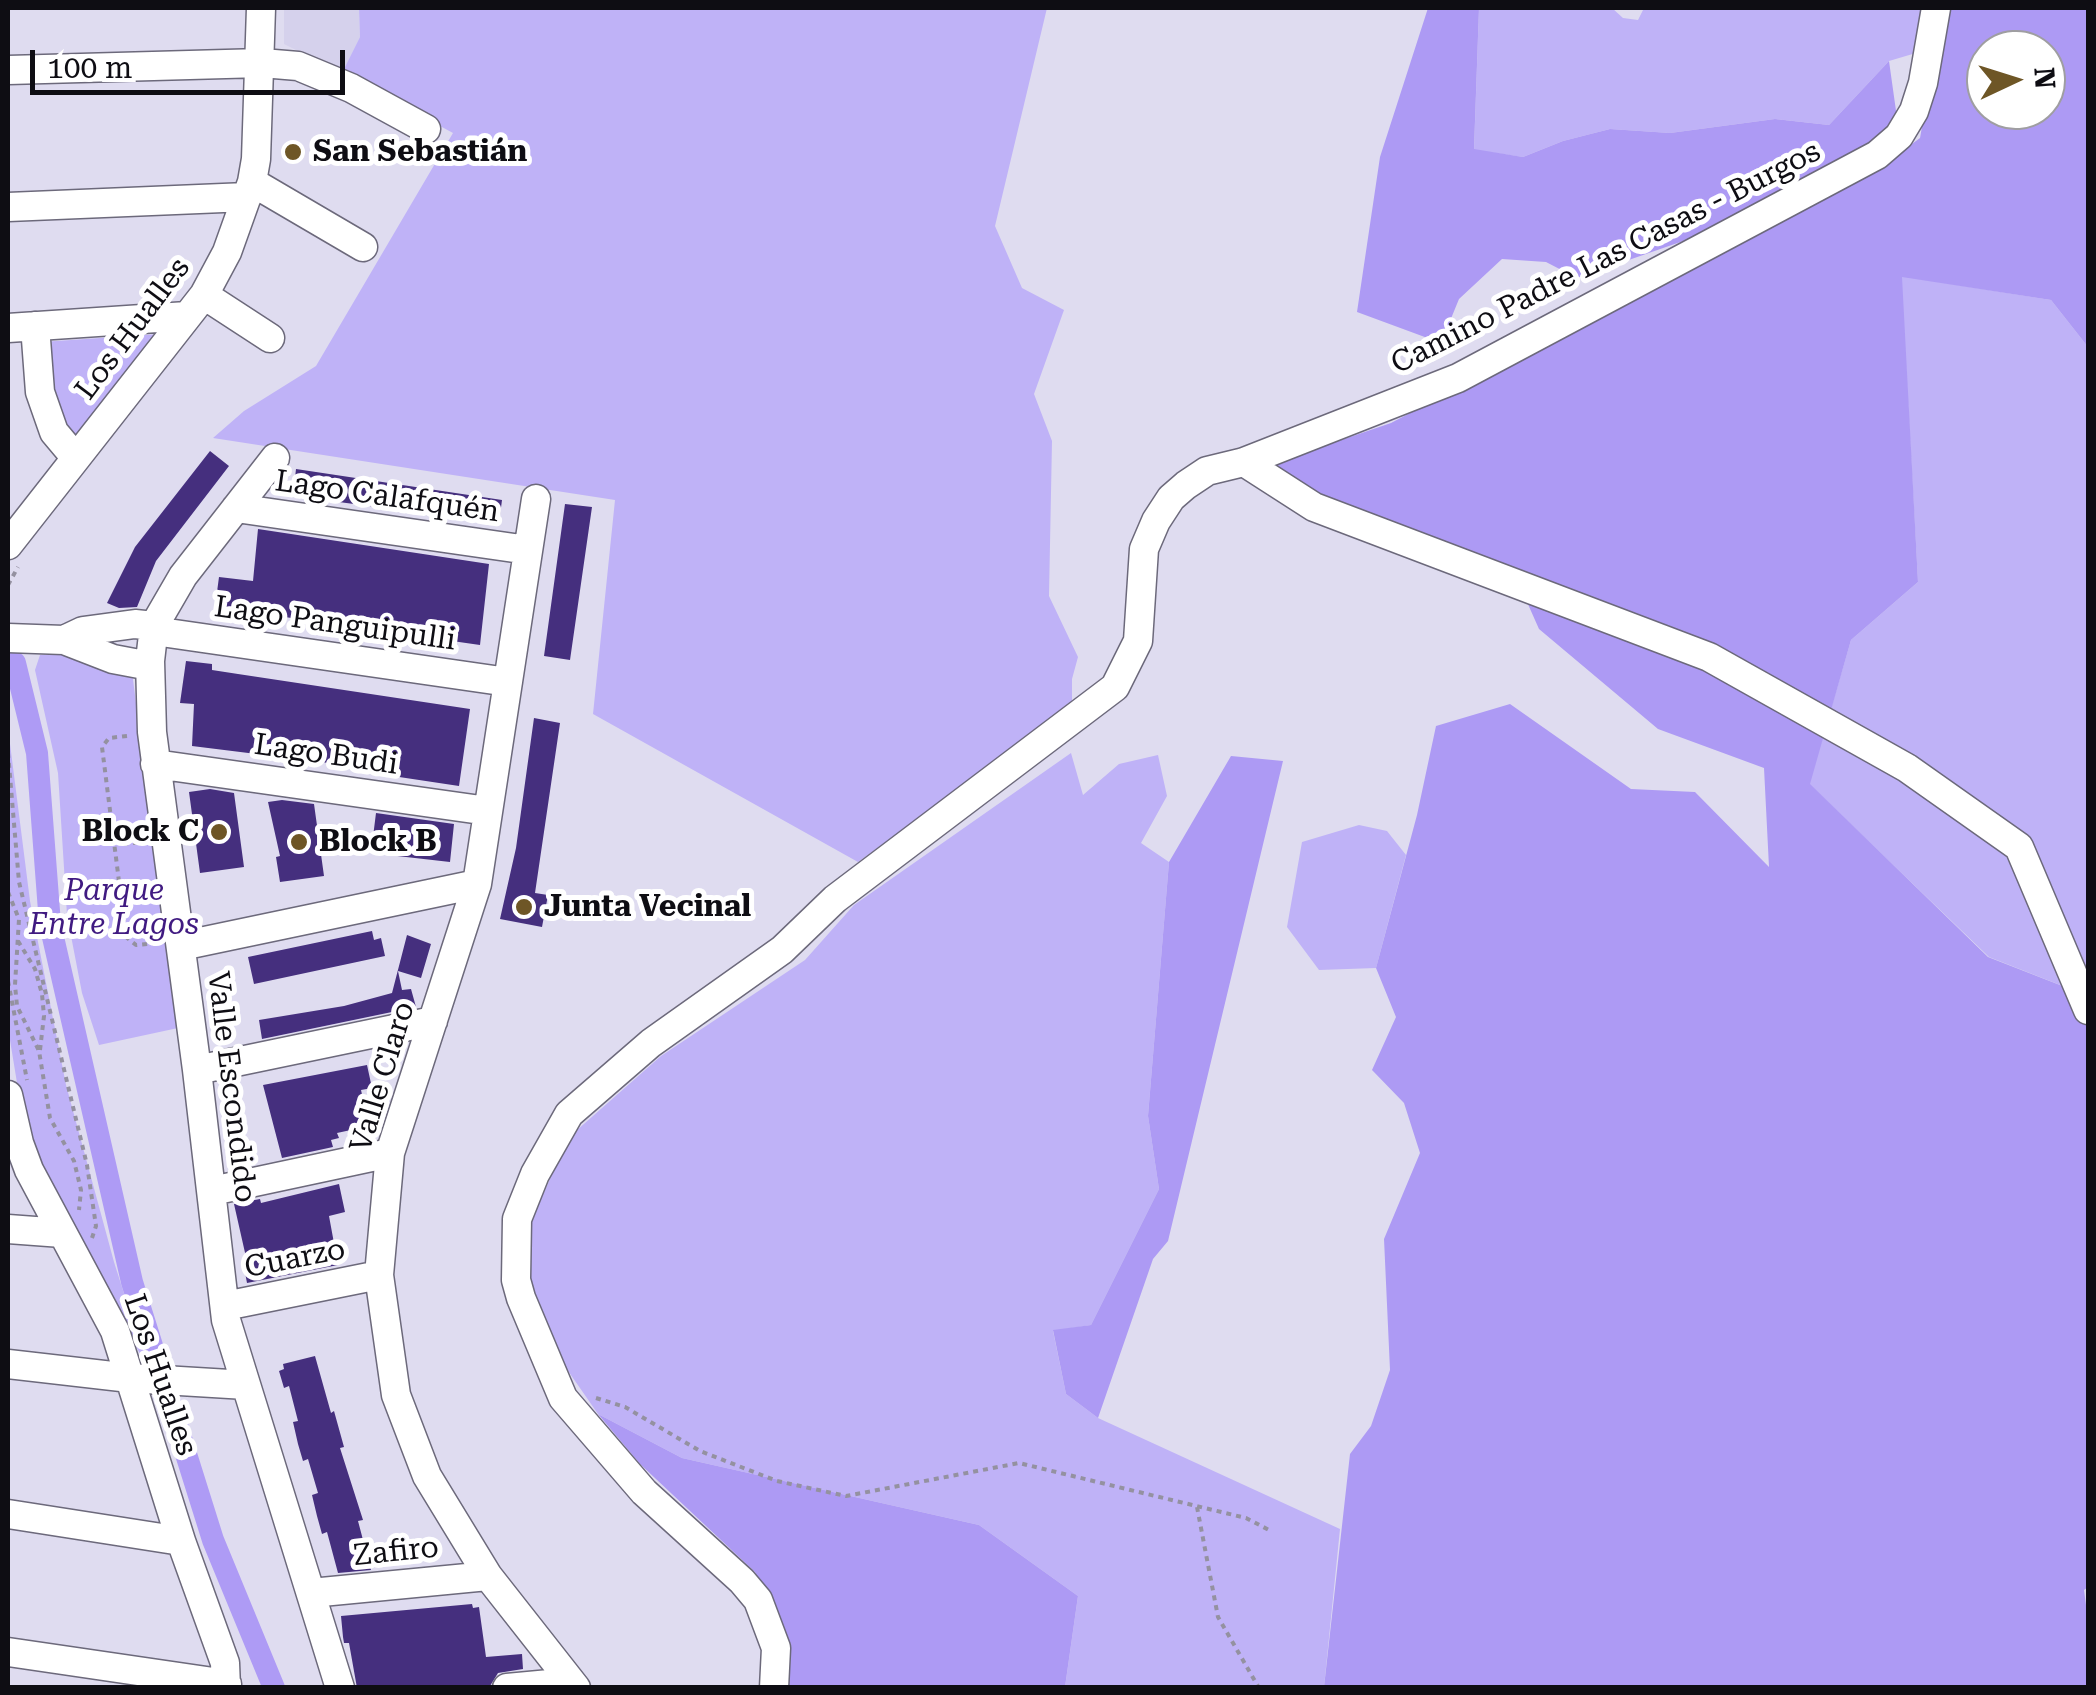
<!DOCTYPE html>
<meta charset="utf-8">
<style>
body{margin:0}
#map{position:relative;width:2096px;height:1695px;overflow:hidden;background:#dfdcf0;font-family:"Roboto Serif",serif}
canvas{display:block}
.frame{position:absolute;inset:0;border:10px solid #0e0d13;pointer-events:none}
.north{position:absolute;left:1966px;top:30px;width:100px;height:100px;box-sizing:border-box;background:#fff;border:2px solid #9f9ea1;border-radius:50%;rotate:86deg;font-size:28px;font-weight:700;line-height:40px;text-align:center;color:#0e0d13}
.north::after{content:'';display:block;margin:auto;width:35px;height:45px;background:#6e5626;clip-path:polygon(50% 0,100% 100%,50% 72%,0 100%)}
.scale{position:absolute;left:30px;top:50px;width:315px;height:45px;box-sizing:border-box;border:5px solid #0e0d13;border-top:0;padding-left:12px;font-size:30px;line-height:35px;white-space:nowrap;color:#0e0d13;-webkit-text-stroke:8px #fff;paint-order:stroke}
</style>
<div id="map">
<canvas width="2096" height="1695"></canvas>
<div class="frame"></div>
<div class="north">N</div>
<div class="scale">100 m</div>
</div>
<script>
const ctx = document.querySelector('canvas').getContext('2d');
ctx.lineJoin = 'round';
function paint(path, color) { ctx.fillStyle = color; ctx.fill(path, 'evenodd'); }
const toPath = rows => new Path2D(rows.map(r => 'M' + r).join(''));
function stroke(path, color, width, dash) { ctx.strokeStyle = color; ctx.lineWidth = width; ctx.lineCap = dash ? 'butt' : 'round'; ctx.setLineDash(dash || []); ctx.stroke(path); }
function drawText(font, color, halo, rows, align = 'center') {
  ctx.font = font + ' "Roboto Serif",serif'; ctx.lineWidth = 10; ctx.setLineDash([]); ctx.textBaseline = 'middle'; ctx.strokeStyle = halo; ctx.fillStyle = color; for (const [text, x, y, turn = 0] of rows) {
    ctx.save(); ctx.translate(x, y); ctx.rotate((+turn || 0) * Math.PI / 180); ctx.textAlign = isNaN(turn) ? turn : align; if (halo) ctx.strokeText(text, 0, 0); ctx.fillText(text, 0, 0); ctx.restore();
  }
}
paint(toPath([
 [284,8,359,8,360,37,342,73,284,44]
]), '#d5d1ec');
paint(toPath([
 [359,8,1047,8,995,226,1022,288,1064,310,1034,394,1052,441,1049,596,1078,657,1072,679,1072,707,858,862,593,714,615,500,213,438,244,411,316,366,453,133,342,73,360,37],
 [1479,8,1612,8,1623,18,1638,20,1644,8,1923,8,1916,53,1889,61,1829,125,1775,119,1670,133,1610,129,1563,141,1523,157,1474,150],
 [1901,276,2051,300,2088,347,2088,996,1989,957,1809,784,1851,640,1918,582],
 [160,334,73,444,64,434,42,342],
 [67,652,132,672,178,1028,99,1045,82,993,67,915,58,773,35,670,40,655],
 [8,728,30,901,66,1085,114,1262,148,1369,36,1156,19,1095,8,1028],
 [1071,753,1083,795,1119,764,1158,755,1167,796,1141,843,1169,862,1148,1116,1159,1189,1091,1325,1053,1331,1066,1394,1098,1418,1340,1529,1324,1687,1065,1687,1078,1596,979,1525,682,1458,598,1414,557,1355,530,1280,531,1222,568,1138,661,1056,805,960,854,905],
 [1359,825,1387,831,1406,855,1376,968,1319,970,1287,927,1302,842]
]), '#bfb2f7');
paint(toPath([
 [1428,8,1479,8,1474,149,1523,157,1563,141,1610,129,1670,133,1775,119,1829,125,1889,61,1897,118,1882,138,1712,231,1577,278,1546,262,1502,259,1459,299,1441,343,1357,312,1380,157],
 [1943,8,2088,8,2088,347,2051,300,1902,277,1918,582,1851,640,1810,784,1988,957,2088,996,2088,1587,2084,1590,2088,1620,2088,1687,1324,1687,1350,1454,1371,1426,1390,1370,1384,1239,1420,1153,1404,1103,1372,1070,1396,1017,1376,968,1417,815,1436,726,1510,704,1631,789,1695,792,1769,867,1764,768,1658,729,1539,629,1527,602,1318,500,1268,465,1391,423,1885,164,1920,138],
 [1986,50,2046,50,2046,110,1986,110],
 [1231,756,1283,761,1168,1241,1153,1259,1098,1418,1066,1394,1053,1330,1091,1325,1159,1189,1148,1116,1169,862],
 [598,1414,682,1458,979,1525,1078,1596,1065,1687,785,1687,787,1677,782,1623,755,1572,640,1464]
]), '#ad9af4');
stroke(toPath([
 [15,663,37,753,50,924,132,1282,213,1540,274,1688]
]), '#ae9bf5', 22);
paint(toPath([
 [210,451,229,466,156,561,137,607,119,608,107,603,135,547],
 [296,469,502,500,499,523,293,496],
 [565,504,592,507,570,660,544,656],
 [258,529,489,564,480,645,215,607,219,577,253,581],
 [186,661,212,664,212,670,238,674,470,709,459,786,366,772,353,770,353,766,192,746,194,704,180,703],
 [534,718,560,723,535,893,548,895,542,927,500,919,516,848],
 [210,789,234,793,244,867,200,873,189,792],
 [282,800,314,804,324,876,280,882,276,857,280,856,268,802],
 [376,813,454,824,450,862,371,853],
 [372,931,374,940,381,938,385,956,254,984,248,957],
 [407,935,431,944,421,978,398,971,402,990,411,989,416,1007,262,1039,259,1020,344,1006,392,993],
 [367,1065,372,1088,361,1090,367,1117,358,1119,360,1128,337,1133,339,1138,331,1140,333,1147,282,1158,263,1085],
 [339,1184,345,1212,329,1216,338,1265,247,1283,244,1267,248,1266,234,1204,260,1199,261,1203],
 [315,1356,331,1413,334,1411,344,1447,340,1448,363,1520,358,1521,371,1570,338,1573,327,1532,322,1534,317,1516,312,1495,318,1493,308,1459,303,1461,298,1444,293,1422,298,1421,289,1386,284,1388,279,1371,284,1369,283,1364],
 [472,1604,473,1608,479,1607,486,1657,522,1654,523,1669,498,1673,490,1686,357,1688,349,1643,344,1643,343,1637,341,1616]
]), '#452f7e');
const minor = toPath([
 [8,70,262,63,298,66,351,88,426,129],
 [252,182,363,247],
 [8,207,247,197],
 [204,295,270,338],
 [35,326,40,392,54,432,75,457],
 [8,328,187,316],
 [275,458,183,576,154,626,150,661,152,732,197,1070,226,1320,340,1688],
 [1244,462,1314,507,1709,657,1907,768,2019,847,2088,1010],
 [536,499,477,884,390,1153,379,1275,396,1395,427,1476,488,1576,576,1688],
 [236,508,528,550],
 [8,545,204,295,227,252,252,182,256,159,261,8],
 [154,631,508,682],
 [8,638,64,640,113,659,150,666],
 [64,640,83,631,135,624,154,626],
 [155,764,488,811],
 [181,946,477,884],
 [197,1070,433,1021],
 [8,1095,19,1143,29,1170,115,1331,181,1541,225,1663,226,1688],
 [212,1191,390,1153],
 [8,1229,62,1233],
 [225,1306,379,1275],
 [8,1364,130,1378,246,1385],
 [8,1514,181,1541],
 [311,1593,488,1576],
 [8,1652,227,1684],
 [507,1688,571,1682],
 [774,1688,776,1648,758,1600,742,1581,644,1492,563,1398,521,1298,516,1280,517,1219,535,1174,569,1114,651,1043,782,950,835,899,1115,687,1138,641,1144,549,1156,521,1171,498,1186,485,1207,471,1244,462,1458,378,1877,155,1899,136,1914,111,1923,83,1936,8]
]);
stroke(minor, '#6c697b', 31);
stroke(toPath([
 [8,585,18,567],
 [127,736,109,738,102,747,126,937,136,945,158,943],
 [8,753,19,882,87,1165,96,1226,92,1238],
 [115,838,123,844,143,842],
 [8,892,19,919,15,985,17,1006,39,1051,50,1118,74,1161,81,1190,79,1210],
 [18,941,35,969,42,994,44,1016,40,1050],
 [8,981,27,1080],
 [596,1398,625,1407,700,1451,777,1481,846,1496,1019,1463,1246,1518,1271,1531],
 [1197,1507,1218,1617,1259,1688]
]), '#9491a0', 4, [5, 5]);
stroke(minor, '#fff', 28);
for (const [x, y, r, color] of [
 [293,152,10,"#6e5626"],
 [219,832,10,"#6e5626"],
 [299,842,10,"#6e5626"],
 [524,907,10,"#6e5626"]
]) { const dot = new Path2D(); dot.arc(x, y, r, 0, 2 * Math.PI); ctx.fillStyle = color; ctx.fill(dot); stroke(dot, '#fff', 4); }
drawText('bold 30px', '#0e0d13', '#fff', [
 ["San Sebastián",313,152],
 ["Block C",199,832,"right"],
 ["Block B",319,842],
 ["Junta Vecinal",544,907]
], 'left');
drawText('30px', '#0e0d13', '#fff', [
 ["Camino Padre Las Casas - Burgos",1606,258,-27],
 ["Los Hualles",133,329,-53],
 ["Lago Calafquén",387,497,8],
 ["Lago Panguipulli",335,624,8],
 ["Lago Budi",326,755,8],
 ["Valle Claro",383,1077,-73],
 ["Valle Escondido",231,1087,83],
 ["Cuarzo",295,1259,-11],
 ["Los Hualles",160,1375,71],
 ["Zafiro",396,1552,-6]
]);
drawText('italic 30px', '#401a81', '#fff', [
 ["Parque",114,891],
 ["Entre Lagos",114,925]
]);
</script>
